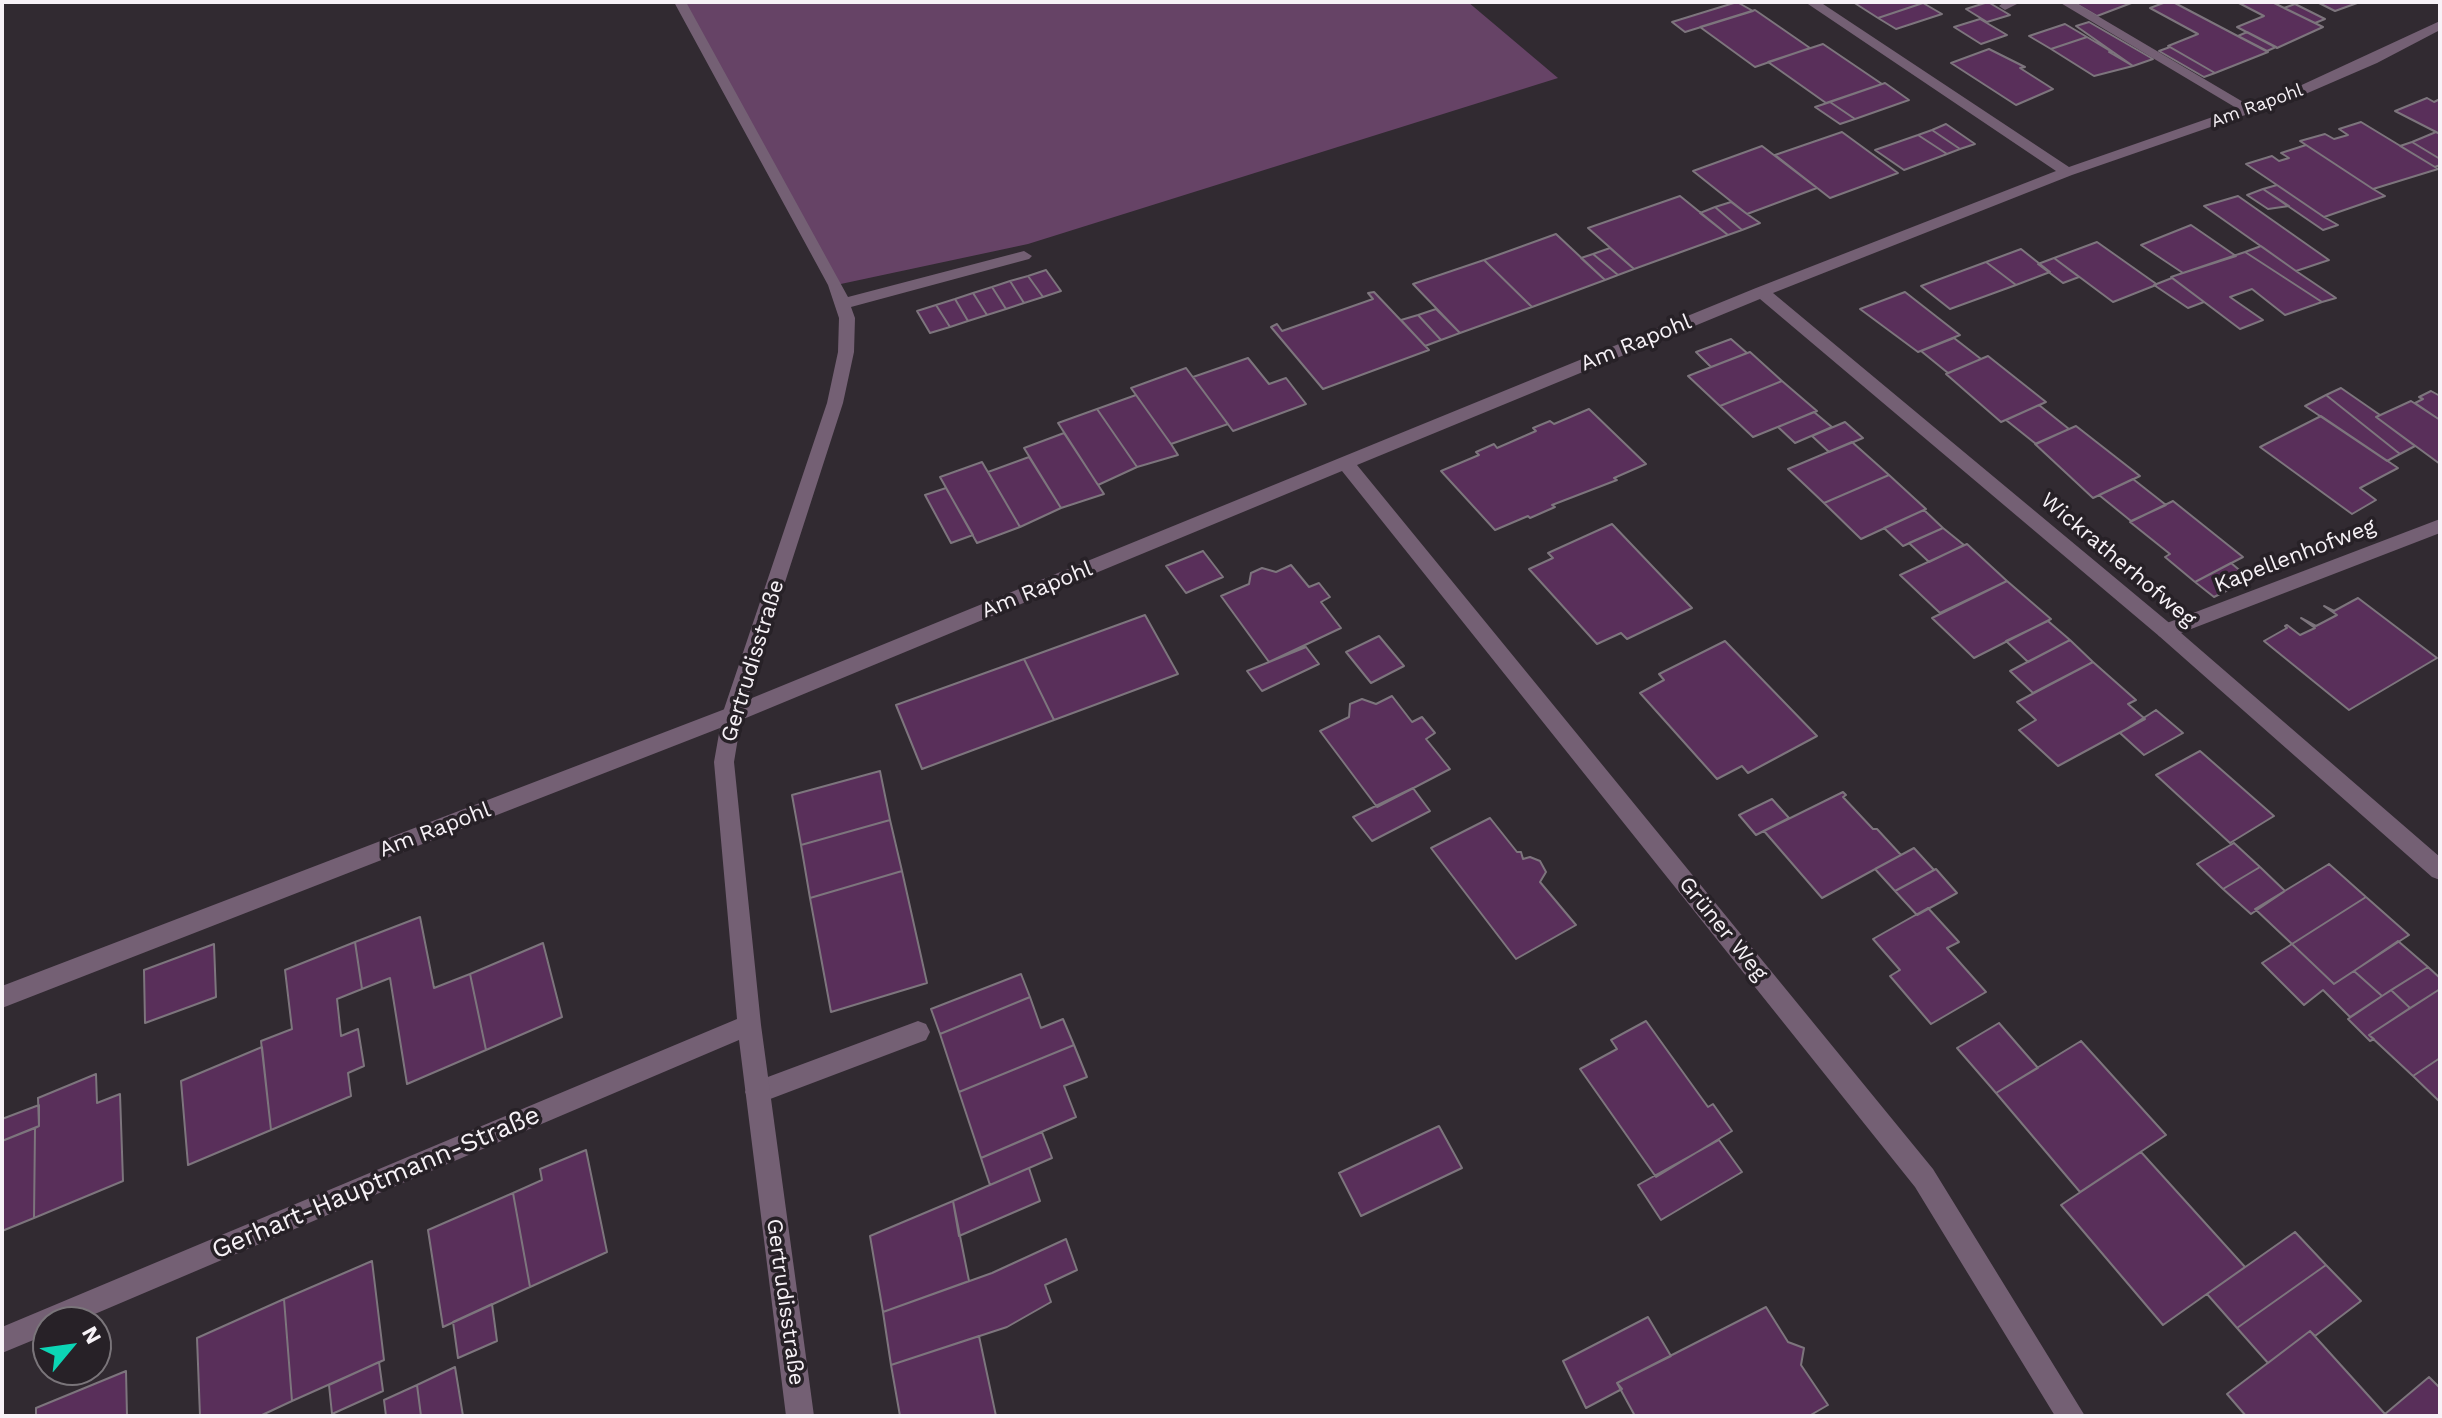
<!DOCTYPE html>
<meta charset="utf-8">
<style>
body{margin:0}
#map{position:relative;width:2442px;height:1418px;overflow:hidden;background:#312a31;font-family:"Work Sans",sans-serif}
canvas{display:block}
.frame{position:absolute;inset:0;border:4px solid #f7f2f7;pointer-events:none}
.north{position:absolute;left:32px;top:1306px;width:80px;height:80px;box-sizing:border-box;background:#272127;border:2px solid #7a757a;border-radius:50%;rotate:61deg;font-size:22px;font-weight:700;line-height:32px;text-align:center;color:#f7f2f7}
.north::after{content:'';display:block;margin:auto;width:28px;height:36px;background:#0cd5b5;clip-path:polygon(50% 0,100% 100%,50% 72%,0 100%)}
</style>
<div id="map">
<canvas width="2442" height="1418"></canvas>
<div class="frame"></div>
<div class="north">N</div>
</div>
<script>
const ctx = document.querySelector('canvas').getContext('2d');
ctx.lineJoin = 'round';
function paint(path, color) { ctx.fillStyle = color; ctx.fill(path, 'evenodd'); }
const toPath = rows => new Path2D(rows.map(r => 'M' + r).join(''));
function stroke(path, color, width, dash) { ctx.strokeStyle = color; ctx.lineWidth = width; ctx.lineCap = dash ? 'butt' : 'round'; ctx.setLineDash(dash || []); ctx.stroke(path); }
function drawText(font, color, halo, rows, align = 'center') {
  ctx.font = font + ' "Work Sans",sans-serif'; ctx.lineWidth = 7; ctx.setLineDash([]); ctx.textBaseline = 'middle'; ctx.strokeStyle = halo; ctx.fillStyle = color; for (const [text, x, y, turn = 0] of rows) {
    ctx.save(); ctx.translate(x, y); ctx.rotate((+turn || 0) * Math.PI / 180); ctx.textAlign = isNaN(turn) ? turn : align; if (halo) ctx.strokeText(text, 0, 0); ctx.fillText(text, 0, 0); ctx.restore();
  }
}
paint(toPath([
 [680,2,1468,2,1558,78,1028,244,836,285]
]), '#664366');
const building = toPath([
 [1737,2,1753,11,1685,32,1672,22,1737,2],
 [1853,2,1922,2,1923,3,1878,18,1853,2],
 [1988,2,2010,15,1987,22,1966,9,1988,2],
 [2073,2,2134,2,2097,16,2073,2],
 [2166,2,2173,2,2268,52,2215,73,2168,46,2198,34,2150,8,2166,2],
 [2237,2,2272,2,2323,27,2277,48,2237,27,2264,16,2237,2],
 [2317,2,2360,2,2335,11,2317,2],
 [1923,3,1942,14,1896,29,1878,18,1923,3],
 [2295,4,2325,19,2315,23,2284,8,2295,4],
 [1755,10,1810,48,1755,67,1700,27,1755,10],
 [1980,19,2007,35,1981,44,1954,27,1980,19],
 [2089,22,2153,59,2133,66,2076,26,2089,22],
 [2065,24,2087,37,2051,49,2029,36,2065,24],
 [2247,32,2276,47,2267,51,2238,36,2247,32],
 [2087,37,2112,52,2109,52,2133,66,2094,76,2051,49,2087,37],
 [1823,44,1882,84,1826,103,1768,62,1823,44],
 [2170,47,2215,73,2204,77,2159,51,2170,47],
 [1989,49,2025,67,2020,68,2053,89,2016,105,1951,63,1989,49],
 [1885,83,1909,100,1855,119,1830,102,1885,83],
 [2427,98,2434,102,2440,99,2440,134,2395,111,2427,98],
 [1830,102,1855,119,1840,124,1815,107,1830,102],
 [2361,122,2435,167,2438,169,2373,189,2300,141,2325,134,2334,139,2348,135,2339,129,2361,122],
 [1946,124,1975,144,1960,149,1932,130,1946,124],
 [1932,130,1960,149,1947,154,1918,135,1932,130],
 [1842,132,1898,173,1830,198,1775,155,1842,132],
 [2436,132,2440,134,2440,159,2412,142,2436,132],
 [1918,135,1947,154,1904,170,1875,150,1918,135],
 [2412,142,2440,159,2440,165,2435,167,2400,146,2412,142],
 [2306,145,2373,189,2385,196,2324,217,2246,164,2272,156,2279,161,2289,158,2281,153,2306,145],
 [1762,146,1817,188,1747,214,1693,171,1762,146],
 [2277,185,2324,217,2338,225,2323,230,2263,189,2277,185],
 [2263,189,2289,206,2268,209,2247,195,2263,189],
 [1680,196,1728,235,1634,269,1588,228,1680,196],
 [2238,196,2329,260,2296,271,2204,206,2238,196],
 [1731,202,1747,214,1760,223,1742,230,1715,207,1731,202],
 [1715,207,1742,230,1728,235,1700,213,1715,207],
 [2191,225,2236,256,2183,273,2141,245,2191,225],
 [1556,234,1605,280,1532,307,1484,260,1556,234],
 [2097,242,2155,283,2156,285,2113,302,2054,258,2097,242],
 [2261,246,2296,271,2336,298,2322,302,2245,252,2261,246],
 [1610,248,1634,269,1618,275,1593,254,1610,248],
 [2021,249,2050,272,2016,285,1986,262,2021,249],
 [2245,252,2322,302,2285,315,2252,289,2230,297,2263,320,2240,329,2171,277,2245,252],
 [1593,254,1618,275,1605,280,1581,258,1593,254],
 [2054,258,2079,277,2063,283,2038,264,2054,258],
 [1484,260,1532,307,1460,333,1413,284,1484,260],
 [1986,262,2016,285,1950,309,1921,286,1986,262],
 [1046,270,1061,291,1043,297,1028,276,1046,270],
 [1028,276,1043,297,1024,303,1010,281,1028,276],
 [2172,278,2204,302,2188,308,2154,285,2172,278],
 [1010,281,1024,303,1006,309,992,287,1010,281],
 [992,287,1006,309,987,315,973,293,992,287],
 [1374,292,1429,350,1323,389,1271,327,1277,324,1282,331,1373,299,1368,293,1374,292],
 [1905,292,1960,335,1918,352,1860,309,1905,292],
 [973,293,987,315,968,321,955,299,973,293],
 [955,299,968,321,950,327,936,305,955,299],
 [936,305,950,327,930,333,917,311,936,305],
 [1436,309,1460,333,1441,340,1418,315,1436,309],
 [1418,315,1441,340,1425,346,1401,320,1418,315],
 [1954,338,1981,359,1948,373,1921,351,1954,338],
 [1731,339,1747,353,1711,367,1696,352,1731,339],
 [1750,352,1782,381,1720,406,1688,376,1750,352],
 [1988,356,2046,402,2001,422,1946,374,1988,356],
 [1248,358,1269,384,1286,378,1306,404,1233,431,1193,377,1248,358],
 [1186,368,1228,424,1171,444,1131,388,1186,368],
 [1782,381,1817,411,1753,437,1720,406,1782,381],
 [2341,388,2380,415,2376,417,2415,446,2400,454,2326,395,2341,388],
 [2431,391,2440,396,2440,420,2415,403,2423,399,2419,397,2431,391],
 [1136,395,1171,444,1178,455,1137,467,1097,409,1136,395],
 [2326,395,2400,454,2387,461,2305,406,2326,395],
 [2411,401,2440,420,2440,464,2376,417,2411,401],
 [2039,405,2069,429,2036,444,2006,420,2039,405],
 [1097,409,1137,467,1098,485,1058,423,1097,409],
 [1589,409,1646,464,1614,478,1617,480,1552,505,1555,507,1530,518,1528,516,1495,530,1441,471,1479,455,1476,452,1494,444,1497,448,1536,431,1533,428,1550,421,1554,424,1589,409],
 [1814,412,1832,427,1795,443,1778,427,1814,412],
 [2321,416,2398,468,2360,488,2376,500,2352,514,2260,447,2321,416],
 [1845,422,1863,438,1829,452,1812,436,1845,422],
 [2076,426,2140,476,2093,498,2035,444,2076,426],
 [1064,433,1104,494,1061,508,1024,448,1064,433],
 [1852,442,1889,475,1824,503,1788,469,1852,442],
 [1029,457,1061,508,1020,527,988,472,1029,457],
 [982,462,1020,527,977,543,940,477,982,462],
 [1889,475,1926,509,1861,539,1824,503,1889,475],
 [2133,479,2166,505,2131,521,2099,495,2133,479],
 [946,488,973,535,951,543,925,495,946,488],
 [2173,501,2243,557,2195,582,2165,557,2170,554,2130,522,2173,501],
 [1924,510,1943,528,1903,546,1884,528,1924,510],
 [1612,524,1692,608,1627,639,1621,633,1597,644,1529,569,1553,558,1548,553,1612,524],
 [1943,528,1964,545,1929,562,1909,543,1943,528],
 [1967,544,2007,581,1940,613,1900,575,1967,544],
 [1203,551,1223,577,1186,593,1166,566,1203,551],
 [2231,563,2250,579,2214,597,2195,582,2231,563],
 [1291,565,1309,587,1319,583,1330,597,1321,602,1341,628,1269,662,1221,596,1249,584,1251,573,1262,568,1276,572,1291,565],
 [2007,581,2051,619,1974,658,1932,618,2007,581],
 [2358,598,2437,658,2349,710,2264,641,2287,628,2285,626,2287,625,2300,635,2315,628,2301,618,2316,626,2337,615,2324,606,2334,611,2358,598],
 [1145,615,1178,674,1054,720,1024,659,1145,615],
 [2048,621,2070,640,2028,662,2006,641,2048,621],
 [1379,636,1404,666,1371,683,1346,652,1379,636],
 [2070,640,2093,662,2033,693,2010,671,2070,640],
 [1725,641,1817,736,1748,773,1742,766,1717,779,1640,693,1664,680,1659,674,1725,641],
 [1306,647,1319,664,1262,691,1247,671,1306,647],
 [1024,659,1054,720,922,769,896,705,1024,659],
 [2093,662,2136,700,2128,704,2145,719,2058,766,2019,730,2036,720,2017,702,2093,662],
 [1392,696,1412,722,1422,717,1435,733,1426,739,1450,769,1377,807,1320,731,1349,717,1350,704,1362,699,1376,704,1392,696],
 [2156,710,2183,733,2144,755,2120,733,2156,710],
 [2200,751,2274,816,2230,843,2156,775,2200,751],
 [880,771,890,820,801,845,792,795,880,771],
 [1413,788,1430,811,1372,841,1353,817,1413,788],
 [1843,792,1846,795,1843,797,1873,829,1877,829,1901,855,1822,898,1764,831,1843,792],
 [1772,799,1789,818,1756,835,1739,815,1772,799],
 [1490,818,1517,852,1521,852,1523,859,1530,857,1540,861,1546,872,1540,882,1576,925,1516,959,1431,848,1490,818],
 [890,820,902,871,810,898,801,845,890,820],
 [2234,843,2260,867,2223,889,2197,864,2234,843],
 [1914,848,1934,870,1895,891,1875,869,1914,848],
 [2329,864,2366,897,2292,944,2255,909,2329,864],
 [2260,867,2285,891,2251,914,2223,889,2260,867],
 [1936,869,1957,893,1917,915,1895,891,1936,869],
 [902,871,927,983,831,1012,810,898,902,871],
 [2366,897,2409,935,2334,984,2292,944,2366,897],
 [1928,908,1959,942,1947,948,1986,992,1931,1024,1890,976,1900,970,1873,939,1928,908],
 [420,917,434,988,470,974,486,1050,407,1084,390,978,362,989,355,942,420,917],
 [2398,941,2428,967,2382,996,2354,971,2398,941],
 [355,942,362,989,337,999,341,1036,358,1029,364,1066,348,1073,351,1096,271,1130,261,1041,292,1029,285,970,355,942],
 [543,943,562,1017,486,1050,470,974,543,943],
 [214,944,216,997,145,1023,144,970,214,944],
 [2292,944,2334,984,2354,971,2382,996,2350,1017,2323,990,2304,1005,2262,963,2292,944],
 [2428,967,2440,978,2440,989,2410,1008,2391,990,2428,967],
 [1021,974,1030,997,940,1034,931,1009,1021,974],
 [2440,989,2440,1058,2413,1076,2369,1035,2440,989],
 [2391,990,2410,1008,2369,1035,2374,1039,2370,1041,2348,1019,2391,990],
 [1030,997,1041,1028,1063,1019,1074,1045,959,1092,940,1034,1030,997],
 [1646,1021,1708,1107,1713,1104,1732,1131,1656,1177,1580,1069,1617,1049,1611,1040,1646,1021],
 [1999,1023,2038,1068,1996,1093,1957,1048,1999,1023],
 [2081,1041,2166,1135,2080,1192,1996,1093,2081,1041],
 [1074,1045,1087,1077,1064,1086,1076,1117,981,1158,959,1092,1074,1045],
 [262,1047,271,1130,188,1165,181,1081,262,1047],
 [2440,1058,2440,1102,2413,1076,2440,1058],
 [96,1074,97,1103,120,1094,123,1181,34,1218,35,1128,39,1126,38,1098,96,1074],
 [39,1105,39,1126,2,1141,2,1119,39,1105],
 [1439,1126,1462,1168,1361,1216,1339,1173,1439,1126],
 [35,1128,34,1218,2,1231,2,1141,35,1128],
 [1042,1132,1052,1158,990,1185,981,1158,1042,1132],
 [1719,1140,1742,1172,1661,1220,1638,1185,1719,1140],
 [586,1150,607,1252,530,1287,513,1193,542,1180,540,1169,586,1150],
 [2141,1152,2245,1267,2163,1325,2061,1205,2141,1152],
 [1029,1168,1040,1201,959,1236,953,1201,1029,1168],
 [513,1193,530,1287,443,1327,428,1230,513,1193],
 [953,1201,969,1281,883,1312,870,1236,953,1201],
 [2295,1232,2326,1265,2237,1328,2207,1294,2295,1232],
 [1066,1239,1077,1270,1045,1285,1051,1302,1007,1327,891,1365,883,1312,992,1273,1066,1239],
 [372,1261,384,1360,292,1401,284,1299,372,1261],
 [2326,1265,2361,1301,2315,1336,2310,1331,2268,1363,2237,1328,2326,1265],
 [284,1299,292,1401,260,1416,200,1416,197,1338,284,1299],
 [492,1304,497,1341,458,1358,453,1322,492,1304],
 [1766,1307,1788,1342,1804,1348,1801,1365,1828,1405,1809,1416,1635,1416,1617,1383,1766,1307],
 [1648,1317,1671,1356,1617,1383,1622,1389,1586,1408,1563,1361,1648,1317],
 [2310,1331,2385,1414,2429,1377,2440,1388,2440,1416,2246,1416,2227,1394,2310,1331],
 [979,1336,996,1416,900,1416,891,1365,979,1336],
 [379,1362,383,1391,332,1414,329,1385,379,1362],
 [455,1367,463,1416,421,1416,417,1385,455,1367],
 [126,1371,127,1416,36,1416,36,1408,126,1371],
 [417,1385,421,1416,386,1416,384,1400,417,1385]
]);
paint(building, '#592f5a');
stroke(building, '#7d757d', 2);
paint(toPath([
 [674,2,686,2,848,297,1024,251,1032,256,1029,259,851,307,855,318,854,352,843,403,742,715,739,721,732,723,725,721,722,715,827,403,838,352,839,318,828,285,674,2],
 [2004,2,2021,2,2005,10,1999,6,2004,2],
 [2059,2,2074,2,2255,109,2243,112,2059,2],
 [2440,519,2440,533,2173,636,2166,639,2159,636,2156,631,2159,626,2440,519],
 [918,1021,926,1024,930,1032,926,1040,757,1104,749,1100,745,1092,749,1084,918,1021]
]), '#746074');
paint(toPath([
 [1805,2,1820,2,2069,167,2293,89,2440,21,2440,30,2377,63,2303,95,2072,175,1773,293,2173,626,2440,857,2440,880,2432,877,2159,636,1760,299,1357,465,1933,1169,2085,1416,2055,1416,1915,1187,1342,471,741,720,734,762,761,1025,814,1416,786,1416,739,1040,76,1322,48,1322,48,1334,2,1353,2,1327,737,1019,714,762,720,728,2,1008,2,986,725,709,1756,288,2056,171,1805,2]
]), '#746074');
drawText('18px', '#f7f2f7', '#272127', [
 ["Am Rapohl",2257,106,-20]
]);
drawText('22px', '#f7f2f7', '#272127', [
 ["Am Rapohl",1636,343,-22],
 ["Kapellenhofweg",2295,556,-21],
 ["Wickratherhofweg",2118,560,40],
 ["Am Rapohl",1037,590,-22],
 ["Gertrudisstraße",753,661,-73],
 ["Am Rapohl",435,830,-21],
 ["Grüner Weg",1723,929,51],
 ["Gertrudisstraße",785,1302,82]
]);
drawText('26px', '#f7f2f7', '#272127', [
 ["Gerhart-Hauptmann-Straße",376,1183,-23]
]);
</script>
